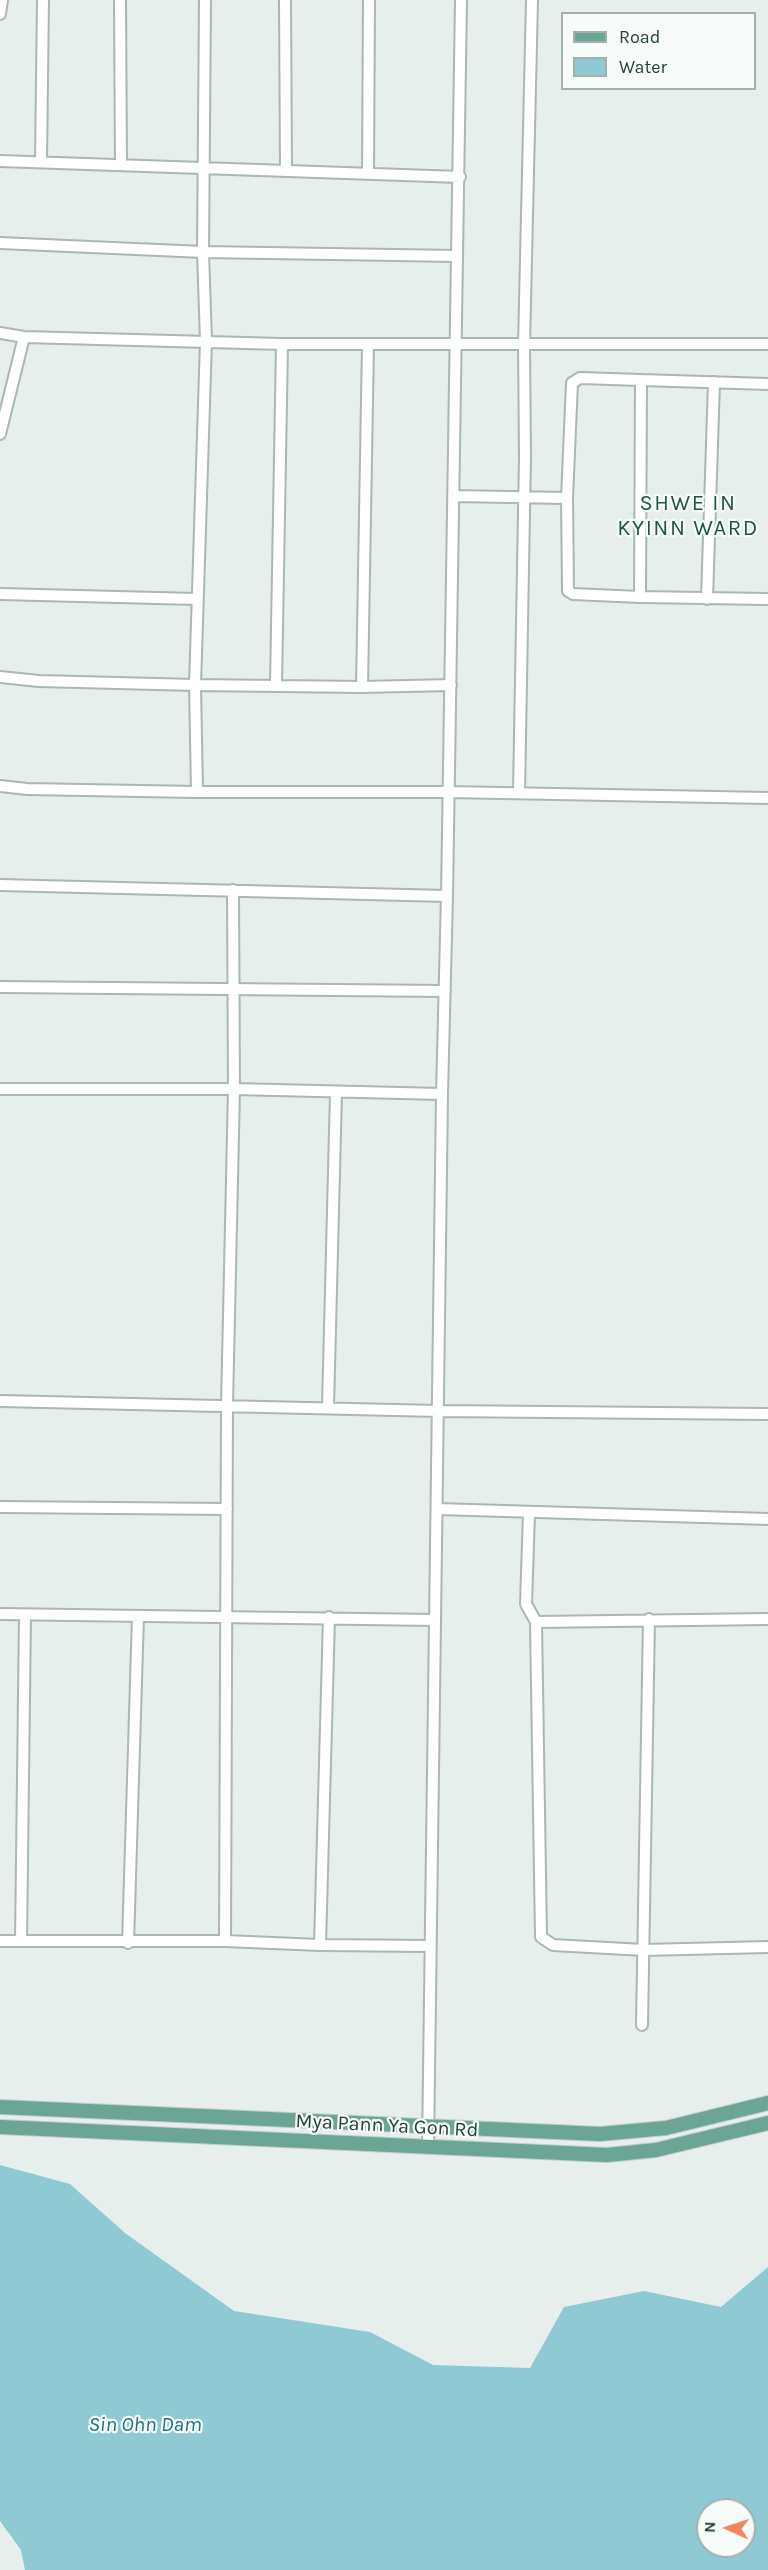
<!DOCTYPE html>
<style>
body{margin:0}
#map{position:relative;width:768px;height:2570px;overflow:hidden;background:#e6efeb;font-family:Karla,sans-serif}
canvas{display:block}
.legend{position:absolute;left:561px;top:12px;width:195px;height:78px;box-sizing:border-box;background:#f7fbf9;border:2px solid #a3b1ad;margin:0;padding:8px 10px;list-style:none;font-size:18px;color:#24423a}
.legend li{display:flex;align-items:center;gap:12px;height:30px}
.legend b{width:30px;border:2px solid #a3b1ad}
.north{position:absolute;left:696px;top:2498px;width:60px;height:60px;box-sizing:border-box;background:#f7fbf9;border:2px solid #a3b1ad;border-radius:50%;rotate:273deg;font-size:16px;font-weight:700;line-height:24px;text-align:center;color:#24423a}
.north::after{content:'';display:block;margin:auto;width:21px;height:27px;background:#f4845f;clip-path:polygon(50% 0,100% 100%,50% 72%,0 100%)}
</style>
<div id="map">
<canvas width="768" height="2570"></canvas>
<ul class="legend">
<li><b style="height:8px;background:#6aa596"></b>Road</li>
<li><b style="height:16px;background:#8ec9d4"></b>Water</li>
</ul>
<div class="north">N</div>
</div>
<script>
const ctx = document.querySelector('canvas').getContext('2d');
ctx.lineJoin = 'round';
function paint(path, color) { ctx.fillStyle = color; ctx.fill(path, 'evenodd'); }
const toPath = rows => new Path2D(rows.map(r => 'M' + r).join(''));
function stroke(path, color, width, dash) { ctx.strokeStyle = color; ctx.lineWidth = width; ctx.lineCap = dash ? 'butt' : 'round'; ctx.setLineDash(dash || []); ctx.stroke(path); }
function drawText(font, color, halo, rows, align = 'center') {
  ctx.font = font + ' Karla,sans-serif'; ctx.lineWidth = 4.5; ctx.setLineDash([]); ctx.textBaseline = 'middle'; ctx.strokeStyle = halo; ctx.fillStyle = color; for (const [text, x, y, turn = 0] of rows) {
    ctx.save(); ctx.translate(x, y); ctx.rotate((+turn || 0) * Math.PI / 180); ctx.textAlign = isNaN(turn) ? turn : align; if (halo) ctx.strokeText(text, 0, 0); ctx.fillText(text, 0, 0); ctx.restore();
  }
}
paint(toPath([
 [0,2165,70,2184,125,2233,234,2311,370,2332,433,2365,530,2368,564,2307,644,2291,721,2307,768,2267,768,2570,25,2570,21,2550,0,2521],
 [708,2510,744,2510,744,2546,708,2546]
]), '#8ec9d4');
const minor = toPath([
 [120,0,121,165],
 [285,0,286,170],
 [0,14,2,0],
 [0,161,460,177],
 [41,162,43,0],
 [368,173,369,0],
 [0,243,203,252,457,256],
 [0,333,24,337,282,344,768,344],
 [0,434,24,337],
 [453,496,567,498,572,383,580,378,641,380],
 [567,498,568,591,573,594,640,597,641,380,768,384],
 [0,594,196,599],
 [640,597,768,599],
 [707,599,714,382],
 [0,677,39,681,195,685,362,687,451,685],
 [276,685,282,344],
 [362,687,368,344],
 [0,786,27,789,197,792,448,792,768,798],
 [197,792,195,685,206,341,203,252,205,0],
 [519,793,525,456,524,345,532,0],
 [0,885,447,896],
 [0,987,445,991],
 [0,1089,234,1089,442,1094],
 [0,1401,439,1411,768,1414],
 [328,1407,336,1093],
 [0,1507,227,1509],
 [438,1509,768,1519],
 [529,1513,526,1604,536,1622],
 [0,1614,435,1620],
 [768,1619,536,1622,541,1937,553,1945,644,1950,768,1947],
 [0,1941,225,1941,320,1945,429,1946],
 [21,1941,25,1615],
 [225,1941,227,1405,234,1089,233,890],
 [128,1943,138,1616],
 [320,1945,329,1617],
 [642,2025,649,1619],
 [428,2148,442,1094,447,896,461,0]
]);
const major = toPath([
 [0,2107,600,2134,666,2128,768,2103],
 [0,2127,607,2155,656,2150,768,2123]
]);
stroke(minor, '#a8b8b2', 14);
stroke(major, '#c2cac8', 16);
stroke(minor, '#fff', 10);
stroke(major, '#6aa596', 14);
drawText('20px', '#24423a', '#f7fbf9', [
 ["Mya Pann Ya Gon Rd",387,2126,3]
]);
drawText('italic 21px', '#1c6f80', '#f7fbf9', [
 ["Sin Ohn Dam",145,2425]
]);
ctx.letterSpacing = '1.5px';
drawText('22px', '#1f5548', '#f7fbf9', [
 ["SHWE IN",688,504],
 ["KYINN WARD",688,529]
]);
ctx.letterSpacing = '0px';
</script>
